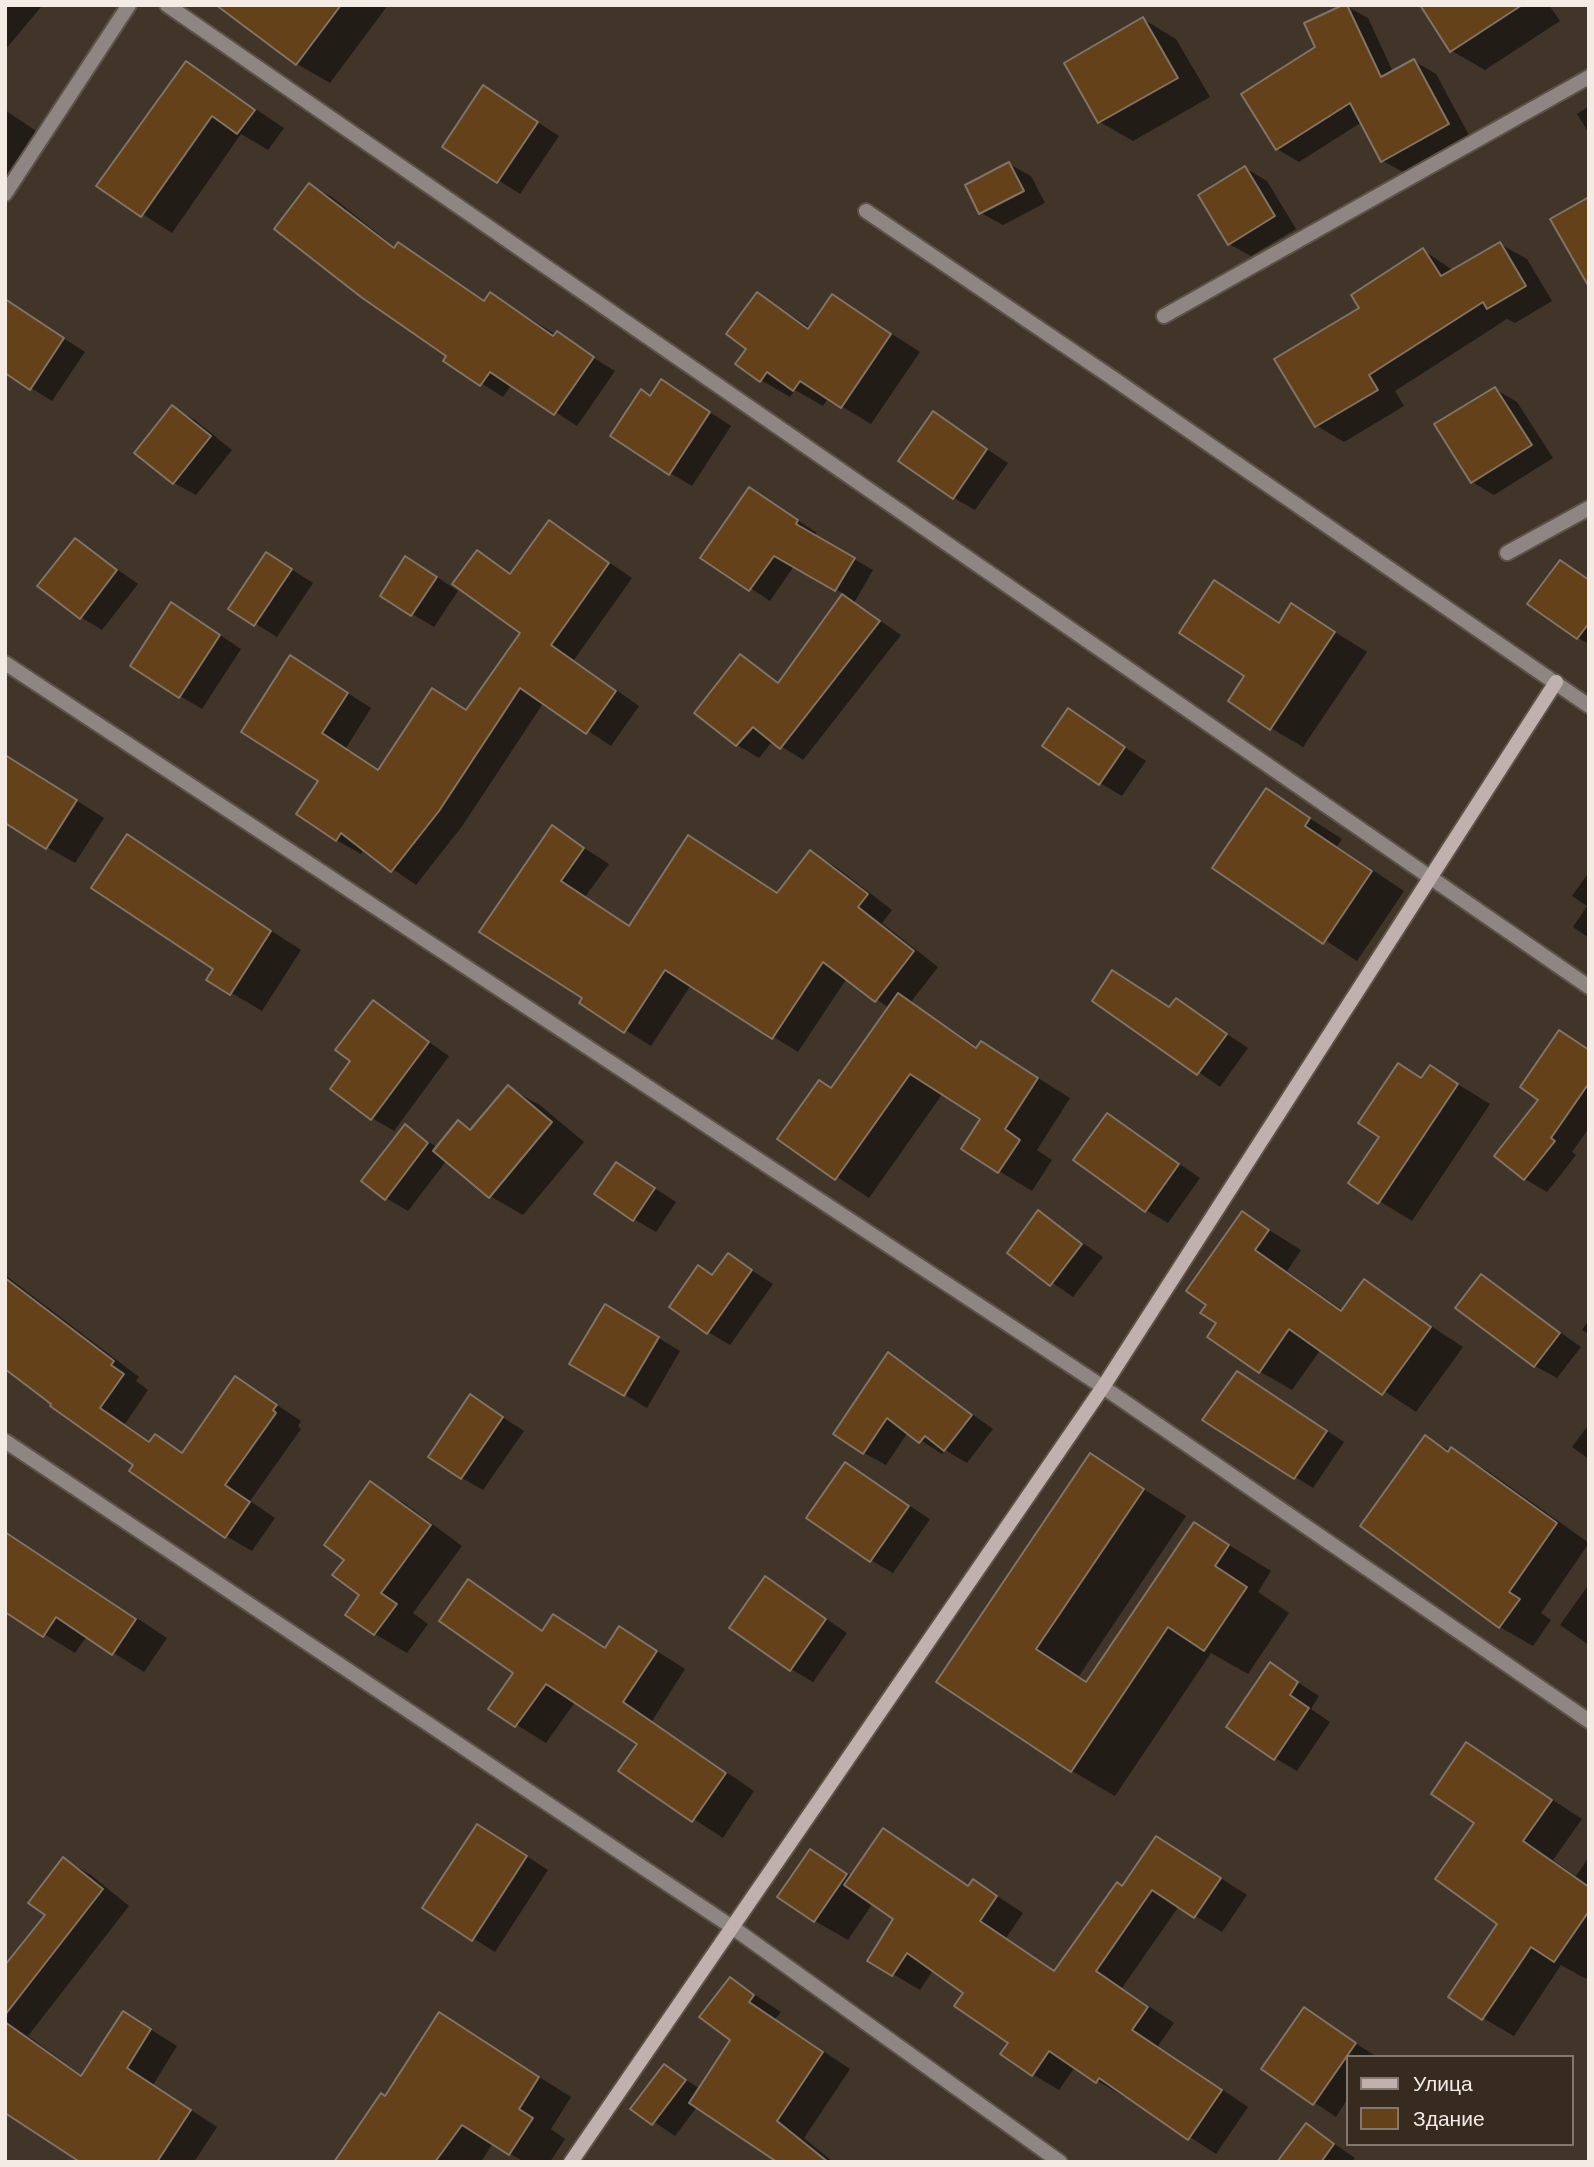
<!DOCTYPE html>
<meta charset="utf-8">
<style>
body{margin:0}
#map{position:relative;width:1594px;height:2167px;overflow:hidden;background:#41352a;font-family:"DM Sans",sans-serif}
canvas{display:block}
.frame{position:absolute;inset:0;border:7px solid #f3ebe4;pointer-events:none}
.legend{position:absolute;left:1346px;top:2055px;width:228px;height:91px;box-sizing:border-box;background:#372b20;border:2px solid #82786e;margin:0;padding:9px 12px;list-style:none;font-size:21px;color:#f3ebe4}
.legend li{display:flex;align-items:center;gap:14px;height:35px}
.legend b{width:35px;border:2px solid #82786e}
</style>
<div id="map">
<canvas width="1594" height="2167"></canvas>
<div class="frame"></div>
<ul class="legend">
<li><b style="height:9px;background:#c0b1ae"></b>Улица</li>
<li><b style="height:19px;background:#644118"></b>Здание</li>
</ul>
</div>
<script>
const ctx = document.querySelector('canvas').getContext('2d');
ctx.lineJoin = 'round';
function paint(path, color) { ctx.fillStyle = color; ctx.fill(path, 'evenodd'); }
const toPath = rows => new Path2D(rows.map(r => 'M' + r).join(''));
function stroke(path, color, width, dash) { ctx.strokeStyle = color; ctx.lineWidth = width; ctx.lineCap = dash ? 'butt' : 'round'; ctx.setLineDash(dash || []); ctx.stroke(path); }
paint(toPath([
 [5,5,41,7,5,50],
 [246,5,388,5,330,83,297,64,236,18],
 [1422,5,1549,5,1560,21,1485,70,1452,51],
 [1346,6,1368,18,1393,72,1414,61,1436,74,1470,137,1405,173,1383,161,1362,122,1299,162,1277,149,1318,48],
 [1143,19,1176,39,1210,97,1133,141,1100,122],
 [186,63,284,128,268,150,241,134,172,233,99,186],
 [483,87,559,136,520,194,444,146],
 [1589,106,1589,133,1577,114],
 [5,110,42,135,5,181],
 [1009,164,1031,176,1045,203,1003,225,981,213],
 [1245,168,1267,181,1296,229,1251,256,1229,244],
 [310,185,332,197,396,248,399,244,421,257,486,301,490,294,615,371,577,426,512,384,503,397,445,360,449,355],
 [1500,244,1527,259,1552,301,1515,323,1507,319,1395,391,1404,406,1344,442,1317,426,1276,360,1362,309,1423,250,1454,271],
 [758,294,811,328,833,296,920,352,871,424,828,398,823,406,795,390,790,397,761,380,749,348],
 [14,306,85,352,52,401,31,388],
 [662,381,731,426,692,486,670,473,651,397],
 [1495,389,1517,402,1553,458,1494,495,1472,482],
 [173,407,195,420,232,450,196,495,174,483],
 [933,414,1008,463,975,510,954,498],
 [750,489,817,533,814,536,873,570,854,603,901,635,803,760,773,741,759,758,737,745,696,712,741,656,780,683,844,594,794,566,770,601,703,557],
 [550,522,632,578,574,660,639,706,611,746,544,702,463,825,416,885,364,849,361,854,336,840,320,781,315,672,371,708,346,748,379,770,467,711,522,633,477,552,512,574],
 [76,540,138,584,102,630,81,617],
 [1560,562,1589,579,1589,644,1578,638],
 [288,567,313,583,277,637,230,608],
 [428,571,458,591,434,627,382,596],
 [1214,583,1280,623,1292,605,1367,652,1303,747,1271,728,1247,676],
 [193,617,241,649,202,709,180,696],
 [1068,710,1146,761,1122,796,1100,783],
 [41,778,104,818,75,863,47,847],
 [1266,790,1342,839,1337,846,1404,891,1357,961,1214,867],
 [553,828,609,864,585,897,631,927,779,894,811,852,836,867,892,910,882,923,938,967,911,1002,979,1048,982,1043,1070,1098,1037,1150,1052,1160,1032,1191,963,1149,982,1119,943,1093,869,1198,780,1139,832,1089,889,1008,847,978,798,1052,691,985,651,1046,581,1002,584,998,482,931],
 [127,837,301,950,262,1011,208,979,215,969],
 [1589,872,1589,938,1573,927,1587,906,1572,896],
 [1095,1000,1170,1008,1176,1000,1248,1048,1220,1087],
 [373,1002,449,1056,394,1131,372,1118,352,1061],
 [1589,1050,1589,1128,1572,1152,1576,1155,1547,1192,1525,1179,1541,1099],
 [1430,1067,1490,1104,1412,1221,1350,1183],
 [508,1087,541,1106,584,1142,523,1215,490,1196,447,1160,408,1211,386,1198,405,1126,438,1148,459,1123,472,1130],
 [1108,1115,1200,1178,1168,1223,1146,1210],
 [617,1164,676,1202,656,1232,634,1219],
 [1038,1212,1103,1257,1073,1297,1010,1253],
 [1242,1213,1301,1250,1287,1271,1344,1311,1364,1282,1463,1347,1416,1412,1321,1349,1292,1390,1259,1371,1219,1323,1208,1304],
 [728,1255,773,1284,730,1345,708,1332,699,1267,714,1276],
 [5,1275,139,1377,136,1381,148,1390,125,1424,151,1442,155,1436,184,1453,236,1378,301,1421,298,1426,301,1429,250,1501,275,1518,252,1551,226,1536,5,1366],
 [1481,1276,1581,1347,1557,1378,1535,1366,1458,1307],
 [606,1306,680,1351,647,1408,572,1363],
 [1589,1320,1589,1334,1582,1330],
 [888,1355,993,1429,967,1463,945,1450,942,1454,908,1432,886,1465,864,1453],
 [1256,1383,1344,1442,1313,1488,1205,1420],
 [471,1397,524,1431,483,1490,462,1478],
 [1589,1424,1589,1459,1572,1447],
 [1425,1437,1485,1469,1589,1543,1541,1613,1551,1620,1533,1646,1500,1627,1362,1526],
 [1091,1456,1186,1516,1079,1676,1088,1682,1195,1524,1271,1571,1258,1592,1289,1613,1248,1674,1211,1653,1115,1796,1072,1771,939,1681],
 [845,1464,930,1519,893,1573,871,1560],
 [371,1484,404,1503,462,1546,413,1613,428,1624,407,1653,375,1634,346,1559],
 [5,1531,167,1638,144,1672,87,1636,75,1653,5,1610],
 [766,1578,847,1633,813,1682,791,1669],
 [469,1582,544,1631,554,1617,607,1649,649,1646,685,1669,652,1721,754,1791,723,1838,620,1771,639,1744,575,1702,546,1743,491,1709,515,1672],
 [1589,1584,1589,1645,1560,1625],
 [1270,1664,1319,1696,1311,1709,1330,1722,1297,1771,1275,1758],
 [1467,1744,1582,1819,1553,1860,1576,1876,1589,1857,1589,1974,1586,1979,1561,1965,1514,2036,1483,2018,1499,1923,1476,1823],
 [884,1831,970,1887,974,1881,1023,1913,1006,1938,1056,1972,1123,1888,1183,1854,1247,1895,1222,1932,1179,1906,1122,1988,1174,2023,1158,2046,1248,2107,1216,2154,1125,2095,1124,2097,1075,2067,1059,2090,1032,2074,1010,2042,965,1993,933,1970,920,1990,869,1960,896,1918,873,1903,848,1940,815,1921,811,1852,852,1876],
 [500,1839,548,1870,495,1952,425,1908],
 [64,1860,91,1875,129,1906,28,2036,83,2076,150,2029,177,2046,153,2085,217,2127,194,2162,83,2162,5,2111,5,1968,47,1915],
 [731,1979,781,2012,775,2019,850,2069,804,2138,833,2162,780,2162,697,2107,675,2136,633,2108,665,2066,700,2089,732,2040],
 [1304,2010,1377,2057,1347,2057,1347,2100,1336,2117,1264,2069],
 [439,2014,571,2097,551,2129,565,2139,550,2162,524,2162,493,2143,481,2162,336,2162,385,2098],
 [1307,2125,1355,2158,1352,2162,1279,2162]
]), '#0007');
const building = toPath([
 [216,5,341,5,296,65,216,5],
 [1343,5,1347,5,1381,77,1414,59,1449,124,1381,162,1350,103,1276,150,1241,94,1315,47,1304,23,1343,5],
 [1420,5,1522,5,1450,52,1420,5],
 [1143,17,1178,78,1098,123,1064,63,1143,17],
 [186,61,255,110,237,134,212,116,141,217,96,186,186,61],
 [483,85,538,122,497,183,442,147,483,85],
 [1009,162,1024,191,979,214,965,185,1009,162],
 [1245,166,1275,216,1228,245,1198,195,1245,166],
 [309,183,394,248,398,242,484,301,490,292,553,336,557,331,594,357,554,415,490,372,480,386,443,361,446,356,361,297,274,229,309,183],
 [1589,197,1589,287,1550,219,1589,197],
 [1500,242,1526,286,1487,309,1483,302,1369,375,1378,390,1315,427,1274,359,1359,308,1351,295,1423,248,1441,276,1500,242],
 [757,292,808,329,832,294,891,334,841,408,800,381,793,391,767,372,760,382,735,364,746,349,726,334,757,292],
 [5,299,64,338,30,390,5,373,5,299],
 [661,379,710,412,669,475,610,436,641,389,650,396,661,379],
 [1495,387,1532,445,1471,483,1434,424,1495,387],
 [172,405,211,436,173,484,134,453,172,405],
 [933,411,987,449,953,499,898,461,933,411],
 [749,487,798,520,796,524,855,558,835,591,774,556,749,591,700,558,749,487],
 [549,520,609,563,551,645,616,691,586,734,520,688,439,811,391,872,341,833,336,841,296,814,318,781,241,732,290,655,348,693,322,733,378,770,432,688,466,710,520,633,452,584,477,550,510,574,549,520],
 [75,538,117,570,80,619,37,586,75,538],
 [266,552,292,569,254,626,228,609,266,552],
 [405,556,437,577,411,616,380,596,405,556],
 [1560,560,1589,580,1589,623,1577,639,1527,604,1560,560],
 [1214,580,1279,623,1291,603,1335,632,1270,730,1228,701,1244,676,1179,633,1214,580],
 [842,594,880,621,780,749,753,727,736,746,694,713,740,654,778,683,842,594],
 [171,602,220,635,179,698,130,666,171,602],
 [1068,708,1125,747,1099,785,1042,746,1068,708],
 [5,755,77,800,46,849,5,823,5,755],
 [1266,788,1310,818,1305,826,1372,871,1323,944,1212,868,1266,788],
 [552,825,584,848,561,881,629,926,688,835,777,893,810,850,868,894,858,907,914,951,875,1002,823,962,772,1039,665,970,624,1033,579,1003,582,998,479,932,552,825],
 [127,834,271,931,230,995,206,980,213,969,91,888,127,834],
 [1112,970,1169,1007,1176,998,1227,1034,1197,1075,1092,1001,1112,970],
 [898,993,976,1048,981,1041,1038,1078,1005,1129,1020,1140,998,1173,961,1149,980,1119,910,1074,835,1180,777,1139,819,1080,831,1088,898,993],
 [373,1000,429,1042,371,1120,330,1089,350,1061,335,1050,373,1000],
 [1559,1030,1589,1050,1589,1083,1551,1138,1555,1141,1524,1180,1494,1156,1538,1100,1520,1087,1559,1030],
 [1398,1063,1421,1078,1430,1065,1458,1084,1378,1204,1348,1183,1379,1137,1358,1123,1398,1063],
 [508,1085,552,1122,489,1198,433,1151,458,1120,470,1130,508,1085],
 [1107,1113,1179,1164,1145,1212,1073,1160,1107,1113],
 [405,1124,428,1143,385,1200,361,1181,405,1124],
 [616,1162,655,1188,633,1221,594,1194,616,1162],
 [1038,1210,1082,1244,1050,1286,1007,1253,1038,1210],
 [1242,1211,1269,1230,1255,1250,1341,1311,1364,1279,1431,1327,1382,1395,1289,1329,1259,1373,1207,1337,1216,1323,1200,1313,1206,1305,1186,1291,1242,1211],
 [728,1253,752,1270,707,1334,669,1307,698,1265,712,1275,728,1253],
 [1481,1274,1560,1333,1534,1367,1455,1308,1481,1274],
 [5,1278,114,1361,111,1365,124,1374,100,1408,149,1442,155,1434,182,1453,235,1376,277,1405,273,1410,276,1413,225,1485,250,1502,225,1538,129,1471,133,1465,50,1406,51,1404,5,1369,5,1278],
 [605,1304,659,1337,624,1396,569,1364,605,1304],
 [888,1352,972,1415,944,1451,925,1436,919,1443,887,1418,863,1454,833,1434,888,1352],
 [1237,1371,1327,1431,1294,1479,1202,1420,1237,1371],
 [470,1394,503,1417,461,1479,428,1457,470,1394],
 [1425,1435,1448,1452,1451,1447,1557,1523,1509,1592,1520,1599,1499,1628,1360,1526,1425,1435],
 [1090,1453,1144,1489,1036,1649,1086,1682,1194,1522,1229,1545,1215,1566,1247,1587,1204,1651,1168,1627,1071,1772,936,1682,1090,1453],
 [845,1462,909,1506,870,1562,806,1518,845,1462],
 [370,1481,431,1525,381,1593,397,1604,374,1635,345,1615,359,1595,332,1575,344,1560,324,1545,370,1481],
 [5,1532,136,1619,112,1655,56,1617,43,1637,5,1612,5,1532],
 [765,1576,826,1619,790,1671,729,1628,765,1576],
 [468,1579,542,1631,553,1614,605,1648,619,1626,657,1651,623,1702,726,1773,692,1822,618,1771,637,1744,546,1684,515,1727,488,1709,513,1673,439,1621,468,1579],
 [1270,1662,1298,1682,1290,1695,1309,1708,1274,1760,1226,1727,1270,1662],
 [1466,1742,1552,1800,1523,1841,1589,1887,1589,1911,1554,1962,1531,1947,1482,2020,1448,1997,1497,1924,1435,1879,1474,1823,1431,1794,1466,1742],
 [477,1824,527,1856,472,1941,422,1908,477,1824],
 [883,1828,968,1886,973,1879,997,1896,980,1921,1054,1971,1117,1882,1122,1886,1156,1836,1221,1878,1194,1918,1152,1890,1096,1971,1148,2007,1132,2030,1222,2090,1188,2140,1099,2078,1096,2083,1049,2051,1032,2076,1000,2054,1008,2043,954,2006,963,1993,907,1953,892,1976,867,1961,893,1919,844,1885,883,1828],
 [810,1849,847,1874,814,1922,777,1897,810,1849],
 [63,1857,103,1889,5,2015,5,1965,45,1915,28,1903,63,1857],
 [730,1977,754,1995,749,2002,823,2052,777,2121,828,2162,777,2162,689,2103,730,2040,699,2017,730,1977],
 [1304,2007,1356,2043,1313,2105,1261,2069,1304,2007],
 [123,2011,151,2029,127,2068,191,2110,157,2162,80,2162,5,2113,5,2022,81,2076,123,2011],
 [439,2012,539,2077,519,2109,533,2118,509,2155,462,2125,435,2162,334,2162,381,2093,385,2096,439,2012],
 [664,2064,686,2080,652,2125,630,2109,664,2064],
 [1306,2123,1334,2144,1321,2162,1277,2162,1306,2123]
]);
paint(building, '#644118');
stroke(building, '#817467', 2);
const lane = toPath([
 [866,211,1114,379]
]);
const street = toPath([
 [167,5,1589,987],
 [5,194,129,5],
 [1164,316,1589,77],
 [1114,379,1589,706],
 [1507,553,1589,508],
 [5,663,1103,1387,1589,1721],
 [5,1441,732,1927,1060,2162]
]);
const secondary = toPath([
 [571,2162,1103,1387,1556,682]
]);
stroke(lane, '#5d5248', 18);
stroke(street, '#5d5248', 18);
stroke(secondary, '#5d5248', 18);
stroke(lane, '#8f8583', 14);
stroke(street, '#8f8583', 14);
stroke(secondary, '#c0b1ae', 14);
</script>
